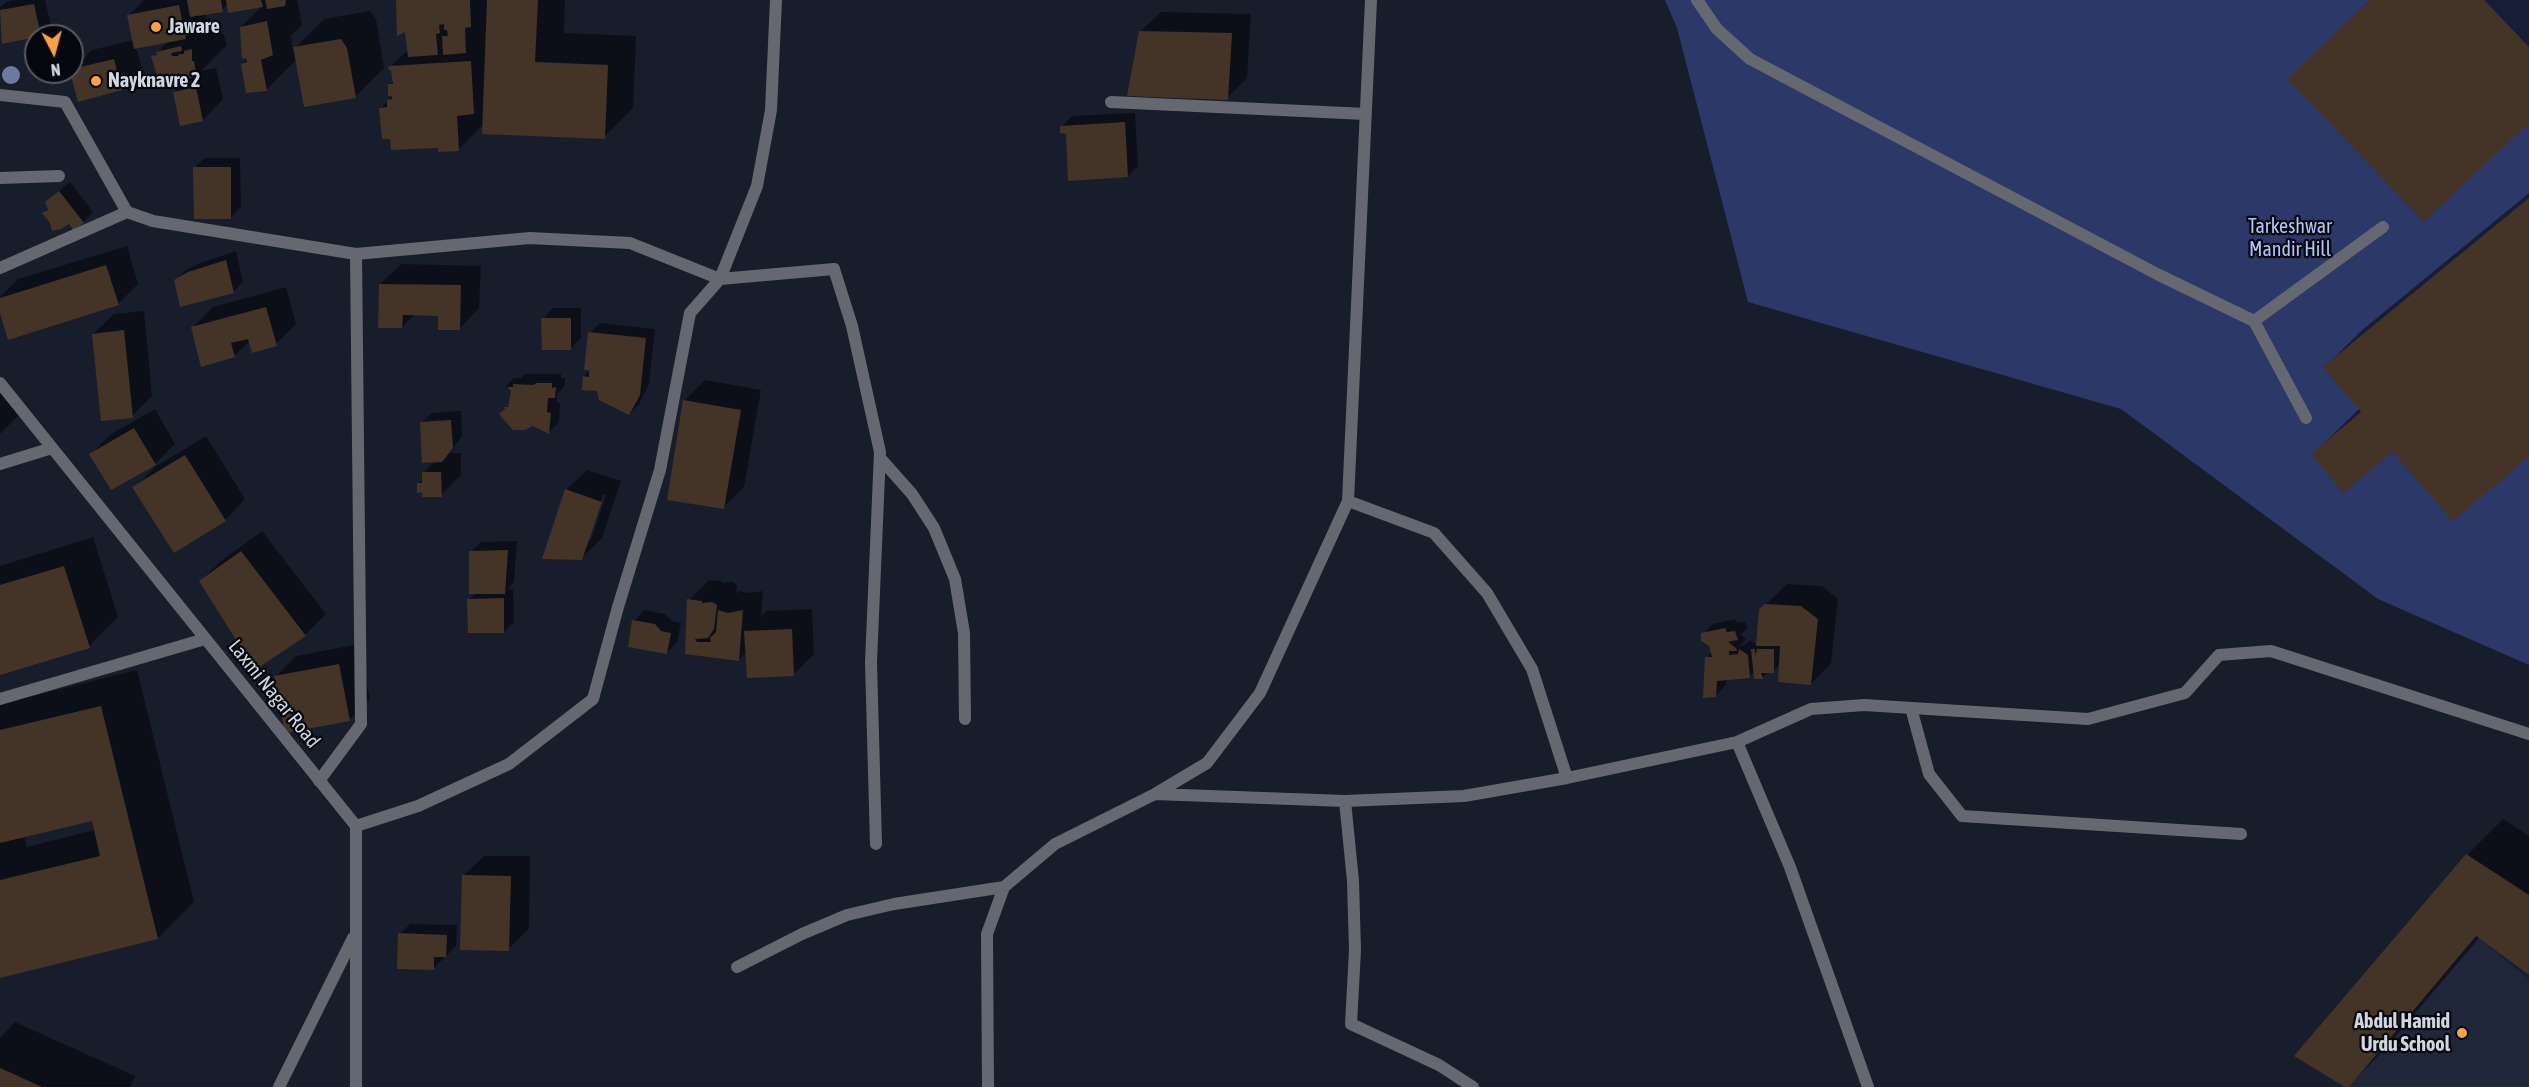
<!DOCTYPE html>
<style>
body{margin:0}
#map{position:relative;width:2529px;height:1087px;overflow:hidden;background:#181d2c;font-family:"Asap Condensed",sans-serif}
canvas{display:block}
.north{position:absolute;left:24px;top:24px;width:60px;height:60px;box-sizing:border-box;background:#06070e;border:2px solid #585a62;border-radius:50%;rotate:174deg;font-size:16px;font-weight:700;line-height:24px;text-align:center;color:#d2d6e1}
.north::after{content:'';display:block;margin:auto;width:21px;height:27px;background:#f8a14a;clip-path:polygon(50% 0,100% 100%,50% 72%,0 100%)}
</style>
<div id="map">
<canvas width="2529" height="1087"></canvas>
<div class="north">N</div>
</div>
<script>
const ctx = document.querySelector('canvas').getContext('2d');
ctx.lineJoin = 'round';
function paint(path, color) { ctx.fillStyle = color; ctx.fill(path, 'evenodd'); }
const toPath = rows => new Path2D(rows.map(r => 'M' + r).join(''));
function stroke(path, color, width, dash) { ctx.strokeStyle = color; ctx.lineWidth = width; ctx.lineCap = dash ? 'butt' : 'round'; ctx.setLineDash(dash || []); ctx.stroke(path); }
function drawText(font, color, halo, rows, align = 'center') {
  ctx.font = font + ' "Asap Condensed",sans-serif'; ctx.lineWidth = 4.5; ctx.setLineDash([]); ctx.textBaseline = 'middle'; ctx.strokeStyle = halo; ctx.fillStyle = color; for (const [text, x, y, turn = 0] of rows) {
    ctx.save(); ctx.translate(x, y); ctx.rotate((+turn || 0) * Math.PI / 180); ctx.textAlign = isNaN(turn) ? turn : align; if (halo) ctx.strokeText(text, 0, 0); ctx.fillText(text, 0, 0); ctx.restore();
  }
}
paint(toPath([
 [2476,936,2529,979,2529,1087,2349,1087]
]), '#20263a');
paint(toPath([
 [1665,0,2529,0,2529,665,2378,599,2121,409,1748,302,1677,28]
]), '#2b3868');
paint(toPath([
 [15,0,45,0,51,25,40,35,3,42,0,8,6,2],
 [144,0,297,0,302,25,291,36,293,50,324,19,370,11,376,19,384,68,355,97,297,59,266,90,242,64,247,59,241,27,262,6,228,4,222,10,205,13,206,19,210,18,211,20,206,25,220,21,221,33,223,33,227,45,201,71,216,68,223,99,203,120,175,92,191,77,153,57,169,41,136,47,142,68,121,89,72,70,92,50,133,40,128,16],
 [397,0,565,0,564,33,636,36,633,108,604,137,484,124,458,150,392,137,381,108,394,94,389,85,394,80,391,66,409,49,407,30],
 [2370,0,2529,0,2529,121,2289,79],
 [1161,12,1251,14,1247,78,1227,98,1140,32],
 [1135,113,1138,166,1128,176,1062,127,1072,116],
 [205,158,240,158,241,207,231,217,194,168],
 [70,182,93,212,83,222,52,222,44,213,48,208,46,202],
 [2529,193,2529,455,2394,449,2313,454,2360,408,2325,367,2361,331],
 [127,246,138,284,118,304,0,308,0,297,18,279],
 [236,251,243,282,233,292,176,280,186,270,200,263],
 [401,264,481,266,479,308,459,329,439,314,415,314,402,327,380,284],
 [286,287,296,324,276,344,250,341,234,356,193,327,213,307],
 [553,308,581,308,581,338,571,348,543,319],
 [144,311,152,396,132,416,93,334,114,314],
 [600,323,655,329,649,384,639,404,629,414,584,376,592,368,590,333],
 [525,374,561,374,561,378,565,378,564,387,557,394,557,403,560,403,559,422,549,432,506,408,510,404,512,390,505,387,514,378,521,378],
 [705,380,761,390,744,487,723,508,669,499,685,400],
 [0,393,20,414,0,434],
 [155,409,175,444,155,464,91,454,111,434],
 [461,411,462,436,450,453,461,453,461,475,441,495,418,484,423,478,423,473,435,461,421,423,432,413],
 [206,436,245,499,225,520,134,488,155,467],
 [587,470,621,481,602,538,582,558,566,490],
 [603,494,606,495,591,540,587,540],
 [262,531,326,614,305,635,255,668,201,581,222,560],
 [93,537,118,617,89,646,0,674,0,566],
 [517,541,514,582,508,589,513,589,514,622,504,632,469,600,476,592,471,552,481,542],
 [709,580,721,581,722,583,733,582,737,585,736,594,739,591,749,593,763,591,761,617,766,611,812,609,814,654,794,674,747,651,739,660,686,652,689,600],
 [1787,584,1822,586,1838,599,1831,663,1811,684,1780,664,1773,672,1768,672,1762,677,1755,671,1749,676,1726,678,1726,685,1716,695,1707,658,1712,652,1703,634,1713,624,1735,619,1737,623,1745,622,1747,629,1741,634,1746,639,1740,646,1745,645,1750,640,1758,646,1760,610],
 [644,610,665,614,672,621,681,623,677,642,667,653,634,621],
 [359,644,370,699,349,720,276,676,296,656],
 [137,670,194,902,158,938,0,977,0,704],
 [93,819,95,830,27,847,24,835],
 [2503,819,2529,836,2529,973,2480,937,2384,1050,2347,1087,2467,855],
 [484,856,530,856,529,929,508,949,463,876],
 [410,924,457,925,456,946,434,968,400,934],
 [15,1022,135,1076,130,1087,0,1087,0,1038]
]), '#0007');
paint(toPath([
 [187,0,221,0,223,12,190,17],
 [226,0,261,0,263,7,228,13],
 [265,0,286,0,285,6,267,9],
 [396,0,470,0,471,27,465,28,466,53,443,55,442,36,448,36,447,30,444,30,444,24,439,25,440,33,436,34,438,55,408,57,405,32,397,36],
 [487,0,538,0,535,62,608,65,605,139,482,134],
 [2370,0,2484,0,2529,47,2529,123,2424,222,2287,79],
 [34,4,41,36,2,44,0,10],
 [179,5,186,39,134,49,127,15],
 [267,21,273,55,261,60,267,91,246,93,241,64,247,62,246,58,242,59,240,27],
 [1139,31,1232,33,1228,100,1127,96],
 [341,39,347,48,356,98,304,107,293,47],
 [181,46,182,51,171,53,172,56,179,56,178,54,184,54,184,51,192,49,192,61,194,61,196,72,199,75,161,89,151,56,157,55,156,52],
 [114,59,122,90,78,102,70,72,72,69],
 [471,61,474,114,457,116,459,151,438,152,438,148,391,150,390,139,382,139,379,108,387,107,387,100,392,99,392,96,388,96,388,84,393,84,391,70,388,70,389,66],
 [196,87,203,121,180,126,173,92],
 [1125,122,1128,177,1068,181,1066,134,1060,133,1060,126],
 [193,167,231,167,231,219,194,219],
 [59,191,84,223,73,230,69,224,61,229,52,231,50,223,42,213,48,210,45,202],
 [2529,198,2529,457,2452,521,2393,452,2343,493,2311,454,2361,412,2323,367],
 [226,260,234,293,180,307,174,280,188,272],
 [106,265,119,305,8,340,0,313,0,298],
 [379,284,461,285,460,330,438,330,438,316,403,315,402,328,378,328],
 [266,307,277,346,252,353,248,339,231,343,235,357,201,367,191,327],
 [541,318,571,318,571,350,542,350],
 [124,330,133,418,101,421,92,334],
 [588,332,646,338,640,395,629,415,599,400,597,391,582,390,583,376,589,377,589,370,584,370],
 [536,383,552,383,552,388,556,387,555,398,548,398,547,412,551,413,549,434,533,426,525,430,513,430,499,414,505,409,504,407,508,407,511,391,507,387,513,387,513,384,534,385],
 [683,400,741,410,724,509,667,500],
 [451,420,453,448,442,462,422,463,420,422],
 [134,428,156,465,111,490,89,454],
 [185,455,226,521,174,553,132,487],
 [422,472,441,472,442,497,422,497,422,492,417,493,417,483,422,483],
 [565,489,602,502,582,560,542,559],
 [508,550,505,594,469,594,469,551],
 [241,551,306,636,255,670,199,581],
 [64,566,90,648,0,675,0,585],
 [504,598,504,633,468,633,467,599],
 [687,599,702,601,702,603,712,602,717,605,714,629,708,638,695,639,697,642,711,642,710,638,716,632,718,610,728,613,743,610,739,661,685,654],
 [1765,604,1801,606,1818,619,1811,685,1778,682,1780,646,1756,646,1759,609],
 [632,620,655,624,661,631,671,633,667,654,628,647],
 [1725,628,1727,632,1735,631,1738,640,1728,642,1736,648,1737,651,1729,651,1729,655,1738,654,1739,649,1748,655,1750,678,1717,681,1716,697,1703,698,1705,657,1712,657,1709,646,1701,641,1701,633],
 [792,629,794,676,747,678,744,631],
 [1751,649,1755,649,1755,656,1757,649,1774,649,1774,673,1761,673,1763,679,1754,679],
 [339,664,350,721,285,733,274,676],
 [101,706,158,939,0,978,0,880,100,856,92,821,0,843,0,730],
 [2466,854,2529,895,2529,975,2476,936,2349,1087,2345,1087,2294,1056],
 [462,875,511,876,509,951,460,950],
 [398,933,447,935,446,957,434,957,434,970,397,969],
 [0,1068,42,1087,0,1087]
]), '#443427');
stroke(toPath([
 [1697,0,1717,29,1750,59,2157,274,2254,321,2306,418],
 [0,178,59,176],
 [2254,321,2383,227],
 [0,464,52,448],
 [0,699,205,639]
]), '#656871', 12);
stroke(toPath([
 [0,95,65,102,127,212,153,221,356,254,530,238,630,243,720,279,834,269,852,326,880,452,871,662,876,844],
 [1111,102,1366,114],
 [0,268,127,212],
 [0,383,356,826,356,1087],
 [880,458,912,494,934,528,955,579,964,633,965,719],
 [1348,501,1434,533,1487,593,1532,669,1567,778],
 [1911,708,1929,774,1962,816,2241,834],
 [1737,742,1790,867,1868,1087],
 [319,781,361,724,356,254],
 [1155,794,1345,801,1464,796,1567,778,1737,742,1811,709,1864,705,2088,719,2185,693,2219,655,2271,651,2529,734],
 [1345,801,1353,881,1355,950,1351,1024,1439,1065,1473,1087],
 [356,826,418,806,509,764,593,699,618,607,660,470,690,313,720,279,757,186,771,110,776,0],
 [737,967,802,934,847,915,894,904,1004,887],
 [279,1087,353,938],
 [988,1087,987,934,1004,887,1055,844,1155,794,1207,763,1260,693,1348,501,1371,0]
]), '#656871', 12);
ctx.fillStyle = '#6e799d';
for (const [x, y] of [
 [11,75]
]) { ctx.beginPath(); ctx.arc(x, y, 9, 0, 2 * Math.PI); ctx.fill(); }
for (const [x, y, r, color] of [
 [156,27,6,"#f8a14a"],
 [96,81,6,"#f8a14a"],
 [2462,1033,6,"#f8a14a"]
]) { const dot = new Path2D(); dot.arc(x, y, r, 0, 2 * Math.PI); ctx.fillStyle = color; ctx.fill(dot); stroke(dot, '#06070e', 2); }
drawText('bold 20px', '#d2d6e1', '#06070e', [
 ["Jaware",168,27],
 ["Nayknavre 2",108,81],
 ["Abdul Hamid",2450,1022,"right"],
 ["Urdu School",2450,1045,"right"]
], 'left');
drawText('20px', '#b4c5fa', '#06070e', [
 ["Tarkeshwar",2290,227],
 ["Mandir Hill",2290,250]
]);
drawText('20px', '#d2d6e1', '#06070e', [
 ["Laxmi Nagar Road",274,694,51]
]);
</script>
